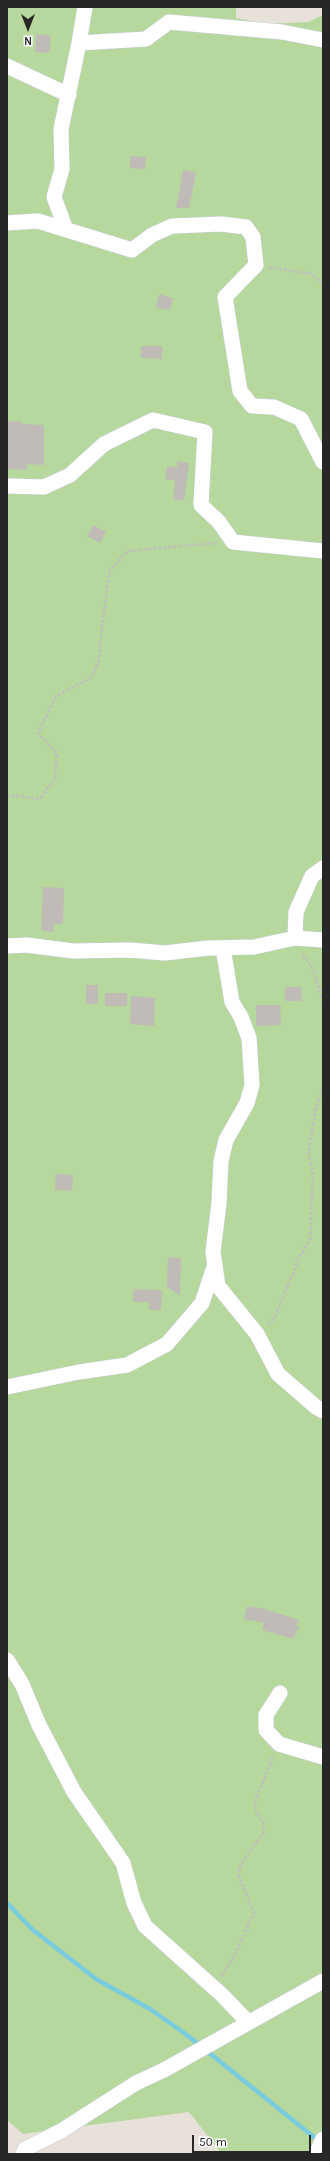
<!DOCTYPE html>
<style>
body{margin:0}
#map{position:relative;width:330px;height:2161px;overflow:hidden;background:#e8e1da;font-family:Karla,sans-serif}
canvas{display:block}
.frame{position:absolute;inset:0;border:8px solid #272727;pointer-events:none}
.north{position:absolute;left:8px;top:8px;width:40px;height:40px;-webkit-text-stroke:3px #fff;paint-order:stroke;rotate:180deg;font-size:11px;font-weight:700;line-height:16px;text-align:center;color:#272727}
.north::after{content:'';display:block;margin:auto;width:14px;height:18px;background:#272727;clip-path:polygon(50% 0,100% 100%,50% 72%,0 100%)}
.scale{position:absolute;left:192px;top:2135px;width:119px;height:18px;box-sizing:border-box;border:2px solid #272727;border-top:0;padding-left:5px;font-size:12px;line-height:14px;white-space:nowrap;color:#272727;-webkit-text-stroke:3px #fff;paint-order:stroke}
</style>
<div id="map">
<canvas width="330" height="2161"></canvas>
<div class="frame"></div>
<div class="north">N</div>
<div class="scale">50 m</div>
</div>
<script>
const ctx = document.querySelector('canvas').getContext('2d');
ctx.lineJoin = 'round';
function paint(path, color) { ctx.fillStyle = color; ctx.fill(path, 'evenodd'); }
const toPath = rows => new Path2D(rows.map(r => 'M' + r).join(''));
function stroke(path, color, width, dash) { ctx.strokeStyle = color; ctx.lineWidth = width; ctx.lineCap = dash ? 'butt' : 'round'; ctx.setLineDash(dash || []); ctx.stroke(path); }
paint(toPath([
 [7,7,236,7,236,18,266,24,308,22,323,15,323,2154,222,2154,189,2112,23,2134,7,2120]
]), '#b6d89c');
stroke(toPath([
 [7,1903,33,1930,96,1979,150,2009,187,2035,320,2142]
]), '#79ccde', 4.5);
paint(toPath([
 [36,34,51,36,49,53,35,52],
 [130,156,146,157,145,169,130,168],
 [183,170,196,173,189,208,176,208],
 [159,294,173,298,170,310,156,307],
 [141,346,162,346,162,359,141,358],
 [7,421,22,422,22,424,44,425,44,465,27,464,27,470,7,469],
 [177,461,189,463,184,501,173,499,175,480,165,479,167,466,177,468],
 [93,525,106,532,100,543,87,536],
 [43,887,64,888,63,924,54,924,53,932,41,931],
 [86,985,98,985,98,1004,86,1004],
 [285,987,301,987,302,1001,285,1001],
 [105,993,127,993,127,1006,105,1006],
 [131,996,155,998,154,1026,130,1024],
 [256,1005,280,1005,281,1025,256,1026],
 [56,1174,73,1175,72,1191,55,1190],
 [168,1257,181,1258,180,1296,167,1287],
 [133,1289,162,1290,161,1310,149,1310,149,1302,133,1302],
 [247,1606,264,1609,299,1620,296,1625,299,1626,293,1639,262,1630,264,1623,244,1619]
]), '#c0bbb7');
const street = toPath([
 [79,43,85,7],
 [7,66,69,95],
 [7,223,38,221,132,250,152,235,172,226,221,224,246,227,253,237,256,265,225,297,240,391,252,406,274,407,301,419,323,462],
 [65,227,54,197,62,169,61,129,79,43,146,39,169,22,282,32,323,40],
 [7,486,44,487,70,475,104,444,153,420,205,432,201,505,219,522,233,542,323,551],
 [295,938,296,912,312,876,323,868],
 [7,946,27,945,73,951,130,950,165,953,208,948,254,947,295,938,323,940],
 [223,948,232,1002,241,1017,249,1038,252,1085,247,1103,226,1140,221,1161,219,1203,213,1252,218,1286,257,1334,278,1374,316,1407,323,1411],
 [7,1387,79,1372,127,1365,167,1344,202,1303,214,1267],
 [7,1660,22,1684,39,1725,74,1792,123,1863,134,1903,145,1926,222,1995,248,2022],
 [280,1693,266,1715,266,1730,279,1744,323,1757],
 [23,2154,25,2149,61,2131,136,2083,164,2070,323,1981],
 [316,2154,323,2139]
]);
stroke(street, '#c8cdd7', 16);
stroke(toPath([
 [269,267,311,274,323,284],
 [7,797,10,795,40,799,55,778,57,754,38,733,56,696,92,677,99,659,102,625,110,570,127,551,216,543],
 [303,954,314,971,323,1002,323,1039],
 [268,1324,274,1319,300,1256,310,1240,313,1173,308,1153,316,1108,323,1088],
 [221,1976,232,1960,254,1913,239,1876,239,1869,242,1862,263,1833,264,1824,256,1812,255,1801,273,1757]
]), '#bebebe', 2.5, [3, 2]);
stroke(street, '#fff', 15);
</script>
